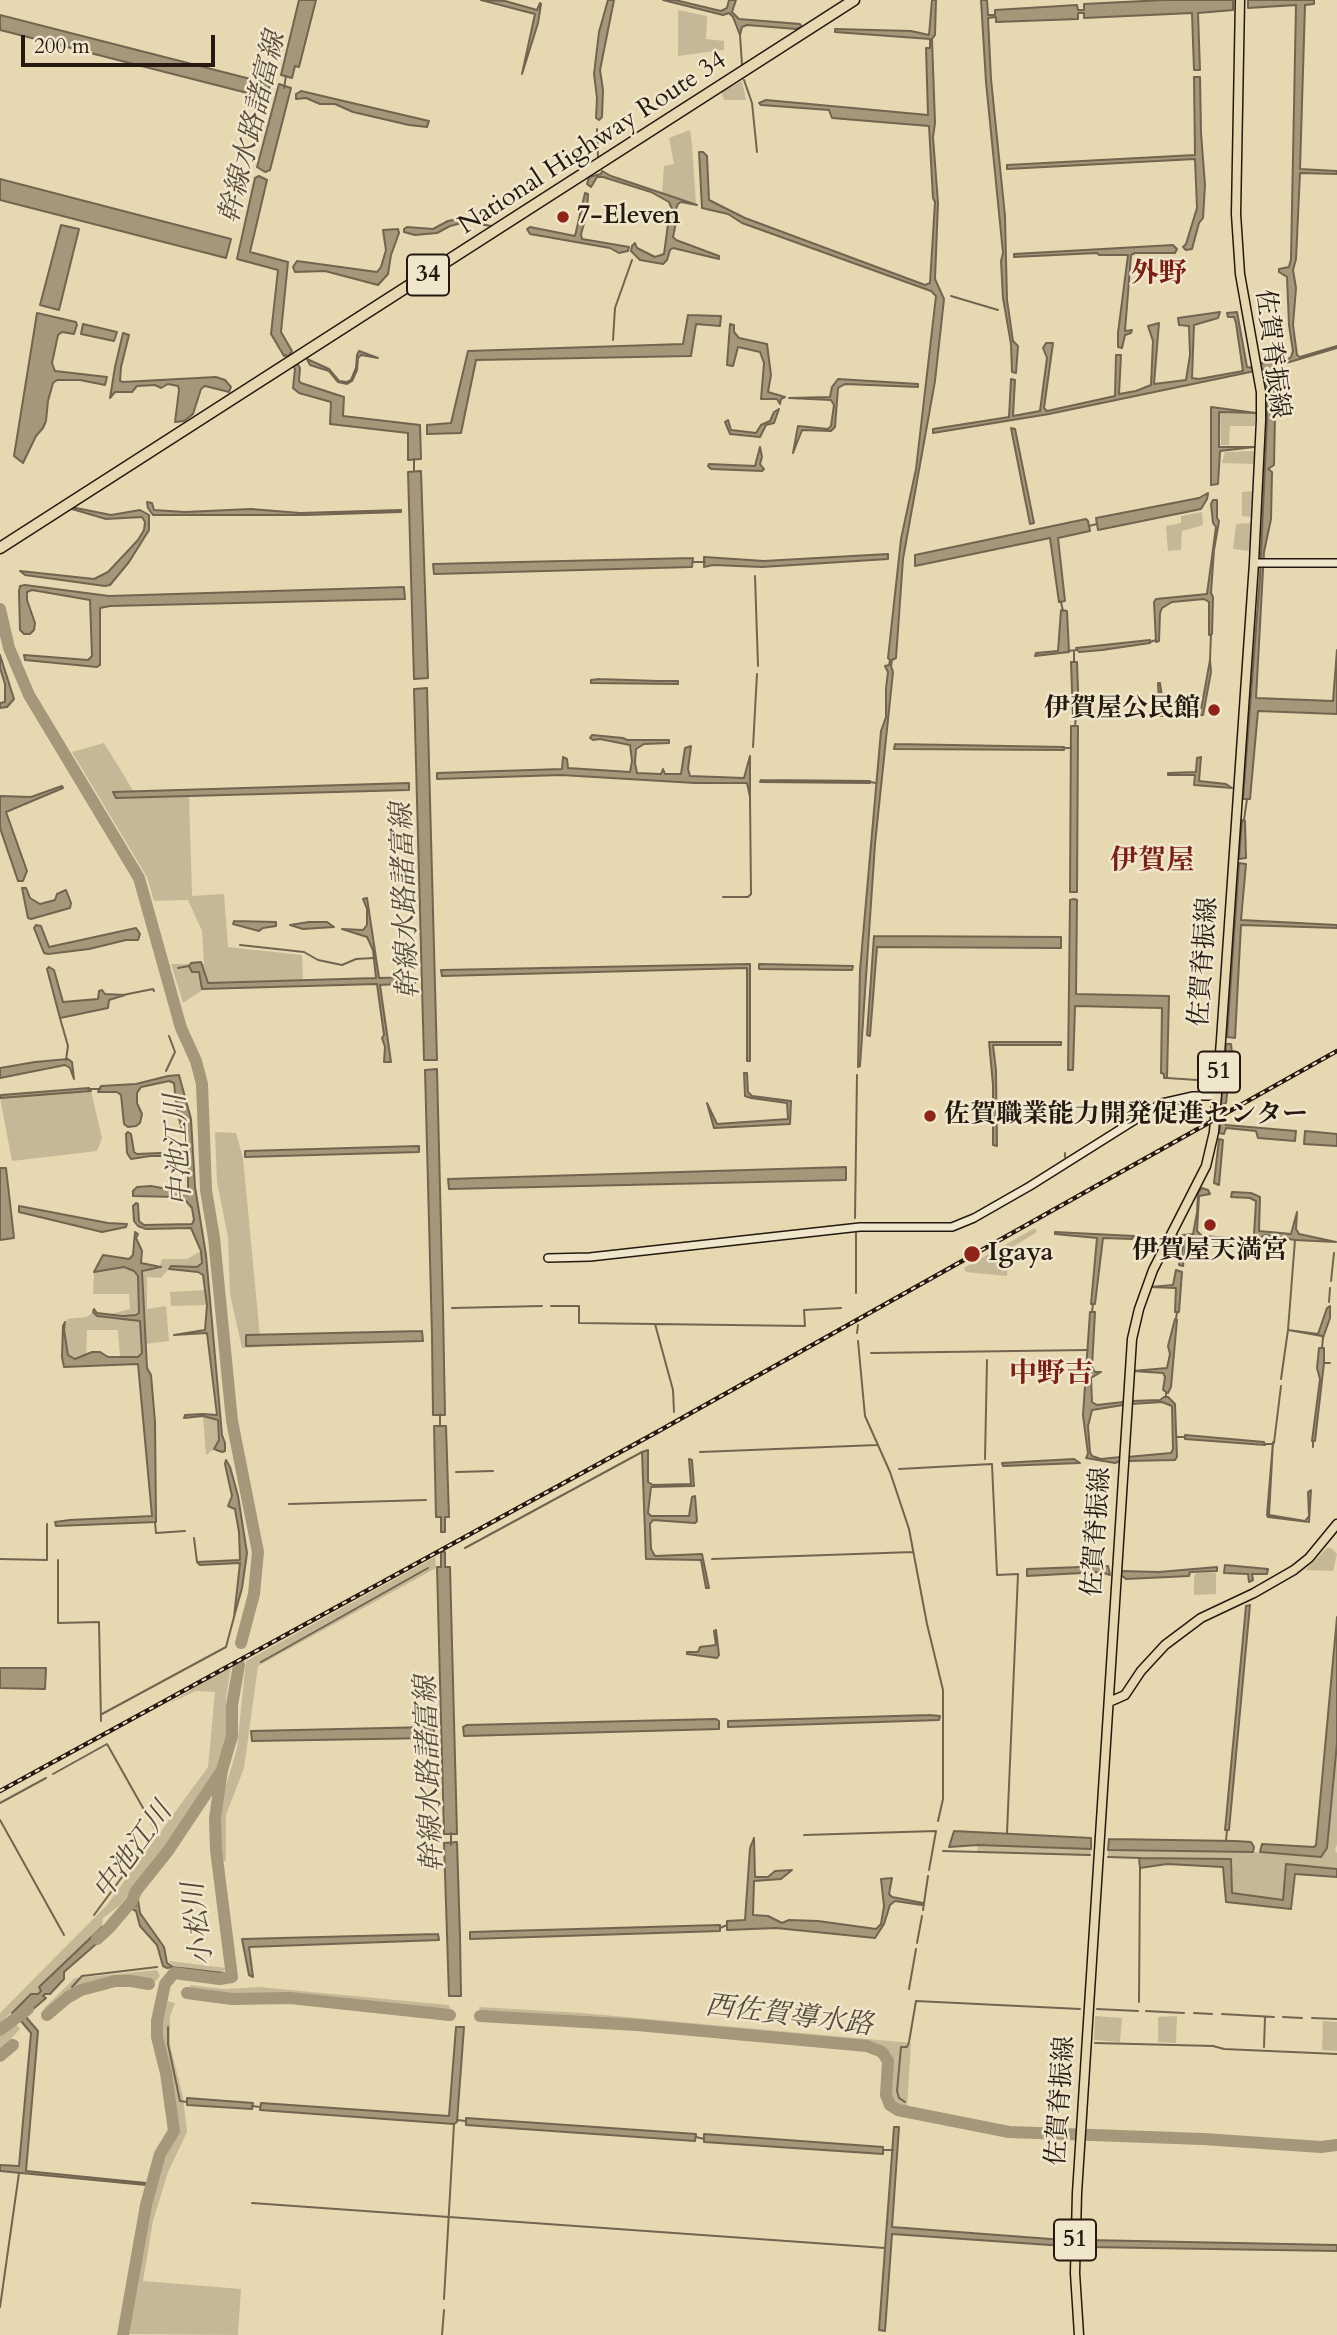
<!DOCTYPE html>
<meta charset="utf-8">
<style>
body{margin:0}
#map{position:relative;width:1337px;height:2335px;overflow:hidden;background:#e6d8b1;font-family:Cardo,serif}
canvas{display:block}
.scale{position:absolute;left:21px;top:35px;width:194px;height:32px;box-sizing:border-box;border:4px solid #251910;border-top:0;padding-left:9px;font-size:21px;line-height:24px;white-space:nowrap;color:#251910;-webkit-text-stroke:5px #efe6cc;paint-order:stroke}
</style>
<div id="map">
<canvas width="1337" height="2335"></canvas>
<div class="scale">200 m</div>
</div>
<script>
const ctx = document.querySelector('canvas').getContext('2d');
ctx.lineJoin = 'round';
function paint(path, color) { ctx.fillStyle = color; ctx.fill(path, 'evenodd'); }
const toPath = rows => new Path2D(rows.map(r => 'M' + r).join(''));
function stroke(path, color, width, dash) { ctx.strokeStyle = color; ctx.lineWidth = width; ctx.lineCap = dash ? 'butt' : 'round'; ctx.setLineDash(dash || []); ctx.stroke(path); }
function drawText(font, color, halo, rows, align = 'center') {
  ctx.font = font + ' Cardo,"Noto Serif JP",serif'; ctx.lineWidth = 5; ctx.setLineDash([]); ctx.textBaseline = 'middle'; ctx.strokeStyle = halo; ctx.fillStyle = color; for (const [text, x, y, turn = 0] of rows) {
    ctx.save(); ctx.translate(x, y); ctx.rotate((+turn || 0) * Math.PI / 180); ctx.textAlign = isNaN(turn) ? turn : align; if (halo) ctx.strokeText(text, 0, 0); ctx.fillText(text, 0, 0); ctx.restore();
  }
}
paint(toPath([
 [678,10,707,16,706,39,724,41,724,50,678,56],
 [742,81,746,100,724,100,721,92],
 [690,130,692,145,696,205,662,194,664,166,674,164,669,138],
 [1220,413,1256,414,1255,426,1230,426,1229,445,1221,445],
 [1255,451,1254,464,1222,463,1225,452],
 [1252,491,1251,517,1242,516,1242,492],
 [1202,512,1203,525,1182,531,1181,550,1168,551,1166,526,1181,523,1181,516],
 [1251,523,1249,551,1233,549,1236,524],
 [104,743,137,797,189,796,192,896,224,894,228,947,302,955,303,983,207,987,183,1003,171,964,204,964,202,931,188,900,154,901,147,877,72,752],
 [91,1091,102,1138,97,1151,12,1161,0,1098],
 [215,1132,236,1133,243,1158,261,1347,242,1348,230,1294,228,1237,217,1182],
 [1035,1228,1037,1232,1009,1249,1007,1276,966,1272,964,1268],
 [201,1251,202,1263,197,1267,171,1266,161,1278,147,1277,147,1309,166,1306,169,1341,146,1344,142,1271,159,1269,162,1259,187,1259],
 [124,1267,134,1270,138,1276,139,1313,136,1315,111,1314,130,1309,129,1294,93,1294,94,1272],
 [205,1290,207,1305,171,1306,170,1292],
 [93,1312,97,1316,140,1321,142,1353,138,1357,120,1357,118,1330,87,1330,86,1355,76,1359,68,1356,64,1330,67,1319,87,1317],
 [203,1416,218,1420,219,1440,214,1449,206,1455],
 [1327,1548,1331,1548,1337,1554,1333,1571,1305,1570],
 [435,1557,436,1568,258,1666,244,1768,226,1815,226,1861,219,1860,217,1816,237,1748,246,1661],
 [1196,1573,1216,1573,1216,1594,1194,1595,1194,1577],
 [231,1666,226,1699,228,1737,216,1771,164,1849,120,1905,103,1918,102,1927,39,1986,41,1991,37,1994,31,1994,0,2023,0,2013,107,1905,208,1767,215,1692,196,1691,168,1704],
 [1337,1743,1337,1844,1335,1851,1337,1853,1337,1869,1286,1864,1283,1900,1232,1893,1231,1859,1108,1858,1108,1850,1240,1851,1321,1857,1327,1847],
 [978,1845,1091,1849,1090,1856,977,1852],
 [169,1961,226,1968,223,1972,190,1969,172,1965],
 [157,1970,160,1976,155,1982,135,1976,94,1980,71,1990,47,2010,44,2008,75,1978],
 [190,1985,224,1989,259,1987,449,2005,450,2010,290,1994,223,1995,191,1989],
 [167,2001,175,2003,170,2016,170,2045,183,2097,187,2132,168,2172,153,2221,143,2281,241,2289,238,2335,126,2334,137,2287,146,2225,165,2155,179,2134,162,2042,163,2017],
 [479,2007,582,2013,911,2043,907,2108,897,2106,892,2095,893,2063,890,2053,878,2044,605,2018,480,2012],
 [1095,2016,1122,2018,1120,2042,1094,2040],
 [1177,2016,1176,2043,1158,2042,1158,2017],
 [1323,2021,1337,2022,1337,2051,1322,2050],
 [15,2023,20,2029,0,2051,0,2036]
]), '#c5b896');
const water = toPath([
 [299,0,316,0,299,67,295,66,292,78,281,75,299,0],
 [481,0,505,1,537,10,540,3,541,4,538,23,522,74,535,14,481,0],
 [608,0,614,0,600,70,603,90,602,117,599,120,596,118,597,98,594,74,599,32,608,0],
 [663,0,675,0,721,11,727,8,729,0,736,0,732,12,739,19,800,24,802,27,796,29,747,25,742,27,740,35,733,17,729,13,723,15,663,0],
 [932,0,936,0,935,35,932,39,935,123,933,137,938,203,935,279,944,299,935,381,903,559,896,658,892,660,891,666,893,672,875,844,860,1066,858,1067,860,970,881,731,886,717,886,688,888,672,885,666,889,665,890,660,888,658,901,539,916,469,936,296,931,291,742,223,728,214,702,208,699,152,703,152,707,156,709,200,745,218,925,285,930,283,935,202,933,198,929,126,832,118,829,110,761,105,759,103,766,100,928,115,926,48,930,48,930,39,835,32,835,29,911,31,929,35,932,0],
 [981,0,987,0,988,15,995,15,995,10,1077,5,1078,10,1084,10,1084,4,1164,0,1233,0,1233,10,1198,13,1200,70,1194,70,1192,13,1084,18,1084,13,1078,13,1078,19,996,22,996,17,988,18,991,79,1005,216,1007,300,1013,341,1018,346,1016,373,1012,372,1011,344,1003,298,1001,261,1003,253,986,82,981,0],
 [1248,0,1314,0,1314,4,1305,5,1300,169,1337,171,1337,174,1300,173,1296,259,1293,270,1296,288,1293,325,1297,355,1300,357,1337,346,1337,348,1276,366,1274,465,1268,469,1272,472,1271,519,1264,552,1256,698,1333,701,1337,650,1337,714,1258,711,1250,799,1243,799,1260,576,1267,421,1266,376,1268,369,1261,371,1260,367,1263,361,1270,358,1277,361,1287,360,1291,357,1293,351,1289,325,1287,277,1279,272,1279,269,1289,267,1291,259,1296,5,1248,8,1248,0],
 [0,15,270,84,267,98,0,30,0,15],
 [1194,77,1200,77,1201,133,1205,185,1203,218,1199,223,1192,249,1186,250,1183,247,1186,244,1197,208,1195,159,1007,169,1007,165,1195,155,1194,77],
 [279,84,291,88,270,170,265,172,257,167,279,84],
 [301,91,429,121,427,127,409,125,353,112,335,104,320,104,306,98,296,99,296,94,301,91],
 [602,171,611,176,697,205,681,202,678,204,676,209,672,209,669,202,651,192,603,177,597,177,591,187,587,184,589,177,601,174,602,171],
 [259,176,267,180,250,252,288,262,281,332,292,351,288,357,286,355,284,356,271,334,278,270,237,259,255,178,259,176],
 [0,179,231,239,226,258,0,200,0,179],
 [585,193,588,194,587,213,581,234,582,239,629,247,628,251,619,253,610,248,530,234,527,229,530,227,575,236,585,193],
 [673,216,676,222,673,237,676,240,719,256,719,259,673,248,670,250,667,260,663,264,640,260,631,251,632,246,635,243,637,248,655,257,664,254,669,217,673,216],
 [458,219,491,226,466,222,450,226,437,233,415,235,404,232,404,229,407,227,433,229,448,221,458,219],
 [61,225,79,229,59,310,40,305,61,225],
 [398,229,399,233,391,255,388,274,378,285,325,271,295,272,293,267,297,261,377,272,381,267,386,250,383,230,398,229],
 [1173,245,1177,249,1175,253,1135,253,1131,255,1125,331,1132,330,1131,333,1125,335,1122,348,1118,347,1118,333,1128,255,1099,255,1097,253,1014,257,1014,254,1173,245],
 [1220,312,1218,318,1194,325,1192,378,1199,379,1243,371,1236,323,1234,317,1228,317,1227,313,1237,312,1247,367,1254,368,1255,371,1049,414,933,433,933,429,1009,417,1011,379,1015,380,1013,416,1040,411,1047,358,1043,348,1046,343,1053,343,1044,408,1047,411,1115,396,1116,355,1121,355,1119,394,1136,391,1151,385,1153,341,1148,326,1159,323,1154,384,1186,380,1190,355,1189,326,1179,325,1178,318,1220,312],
 [37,313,76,322,77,325,74,334,62,332,58,335,52,363,55,371,107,377,105,385,80,380,57,380,53,383,48,401,46,421,43,428,36,436,23,463,14,456,37,313],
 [688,315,721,316,720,326,696,324,691,356,476,360,461,433,427,434,427,425,451,423,468,351,683,344,688,315],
 [83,324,117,332,114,341,81,334,83,324],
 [730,324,734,325,734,332,739,338,767,344,771,375,768,392,785,397,781,399,780,404,777,399,761,399,764,363,760,352,738,347,733,366,727,365,730,324],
 [123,333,129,335,121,367,120,381,123,382,216,377,225,380,231,387,229,392,205,386,201,389,193,414,184,421,175,422,179,390,178,386,168,384,161,388,155,385,137,386,132,392,115,392,110,398,115,367,123,333],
 [359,351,378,358,361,355,358,358,357,370,352,381,347,384,338,382,329,371,310,365,307,359,329,369,339,381,347,382,351,380,356,368,357,355,359,351],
 [297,363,300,368,299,381,301,383,344,397,343,416,420,425,421,459,408,460,408,433,330,424,331,402,299,393,293,388,295,369,293,366,297,363],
 [838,379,918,384,918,387,845,384,838,388,835,427,831,431,802,430,793,453,798,426,828,429,831,426,834,405,831,400,789,398,830,397,832,387,838,379],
 [1211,407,1256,413,1219,412,1219,447,1254,447,1220,451,1218,484,1211,485,1211,407],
 [779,409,774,423,766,425,760,437,730,434,725,422,728,420,731,430,756,433,761,425,770,421,774,412,779,409],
 [1011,428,1015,429,1034,523,1030,524,1011,428],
 [760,447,762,457,760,464,764,469,762,471,711,469,708,466,709,464,755,466,760,447],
 [421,471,428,678,414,679,408,472,421,471],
 [1208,493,1207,499,1201,509,1098,530,1096,518,1199,498,1208,493],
 [1213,500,1217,500,1217,518,1219,521,1214,550,1211,593,1213,597,1212,634,1209,635,1209,602,1204,599,1172,602,1162,608,1160,613,1159,641,1156,642,1154,602,1156,599,1207,594,1216,527,1213,523,1211,504,1213,500],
 [147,502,152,503,154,510,185,512,251,509,300,513,401,510,401,512,305,515,153,515,148,508,147,502],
 [76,508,111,515,140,510,149,515,149,530,129,562,110,585,105,586,25,575,20,571,94,579,108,572,138,540,144,530,145,522,142,517,106,519,72,509,76,508],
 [1086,519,1088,521,1090,531,1058,538,1065,601,1059,602,1050,538,915,566,915,555,1086,519],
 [888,554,888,559,762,567,713,565,704,567,704,557,764,561,888,554],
 [693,558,692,567,434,574,433,564,693,558],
 [25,585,109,596,404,587,405,599,110,606,100,608,100,665,97,667,25,660,24,655,88,660,92,656,90,600,32,590,27,592,27,600,35,623,34,630,30,634,24,634,20,630,19,591,20,586,25,585],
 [1061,610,1067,611,1069,652,1035,656,1036,653,1058,651,1061,610],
 [1150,640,1150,643,1102,650,1079,652,1076,648,1150,640],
 [0,655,14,699,7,707,0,708,0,703,5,702,5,684,0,668,0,655],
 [1210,660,1211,672,1203,715,1160,716,1158,683,1160,683,1164,712,1201,710,1210,660],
 [1071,662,1077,662,1079,717,1073,717,1071,662],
 [599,679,658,681,678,681,678,684,591,683,591,680,599,679],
 [427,688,437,1060,424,1060,414,689,427,688],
 [1071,726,1078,726,1077,892,1070,892,1071,726],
 [592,735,623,738,627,740,669,740,669,743,644,744,636,749,635,763,637,773,661,774,663,769,665,774,681,774,685,748,691,746,688,769,690,776,744,778,750,756,750,797,747,783,695,783,561,775,437,779,437,773,562,769,563,757,567,759,568,768,630,772,632,761,630,745,600,739,593,740,590,738,592,735],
 [895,744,1064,747,1064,750,894,749,895,744],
 [1201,757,1199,781,1226,784,1232,788,1194,785,1195,775,1168,775,1168,773,1196,772,1197,758,1201,757],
 [761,780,870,781,870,783,760,782,761,780],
 [409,783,409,790,116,798,113,792,409,783],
 [62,786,63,788,6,812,27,871,23,881,18,881,0,828,0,796,31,797,62,786],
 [1242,820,1245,821,1246,858,1239,859,1242,820],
 [1239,863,1246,864,1241,920,1337,925,1337,928,1241,925,1235,1038,1227,1037,1239,863],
 [26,888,30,898,40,904,55,900,57,894,66,890,71,903,70,908,31,919,28,918,22,888,26,888],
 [367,898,379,978,414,977,415,983,380,985,391,1062,384,1062,385,1047,382,1038,384,1035,377,984,202,989,199,972,192,972,189,966,191,963,201,962,208,983,376,978,373,950,367,937,342,929,363,930,367,925,367,909,363,899,367,898],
 [1074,899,1077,900,1076,994,1169,996,1167,1078,1164,1078,1164,1074,1161,1073,1162,1008,1075,1006,1073,1070,1068,1070,1070,900,1074,899],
 [234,921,276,922,276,926,263,928,259,931,233,924,234,921],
 [309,922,327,922,334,927,303,929,290,925,309,922],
 [36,925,41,926,49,947,136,928,140,934,138,940,126,940,89,949,48,954,44,953,34,928,36,925],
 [874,936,1061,937,1061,948,877,947,870,1036,867,1035,874,936],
 [750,964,750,1061,747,1061,747,968,442,976,441,970,750,964],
 [759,964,853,966,852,970,759,969,759,964],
 [49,967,54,970,63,1002,98,999,99,991,102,990,105,994,125,995,109,1000,108,1008,60,1018,47,969,49,967],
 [989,1042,1061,1042,1061,1045,993,1045,996,1070,997,1146,993,1145,993,1085,989,1042],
 [1226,1044,1231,1044,1232,1053,1226,1103,1221,1106,1226,1044],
 [68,1059,72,1062,74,1079,70,1068,65,1065,0,1078,0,1068,35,1062,68,1059],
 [437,1069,443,1308,445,1415,433,1415,432,1335,425,1070,437,1069],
 [744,1073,747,1073,748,1092,752,1096,791,1101,790,1124,714,1128,707,1103,717,1124,788,1119,787,1103,751,1098,745,1096,744,1073],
 [179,1075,191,1119,195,1187,206,1255,222,1435,225,1443,225,1451,222,1452,214,1449,219,1440,218,1420,203,1416,184,1418,185,1415,203,1414,217,1415,207,1333,174,1335,205,1330,207,1305,203,1275,198,1272,169,1269,171,1266,197,1267,202,1263,201,1251,191,1228,146,1229,138,1226,134,1221,133,1206,136,1203,138,1204,139,1221,144,1225,192,1224,194,1220,192,1208,186,1201,176,1197,133,1196,133,1191,137,1187,151,1186,184,1192,188,1190,188,1159,180,1156,150,1156,131,1159,127,1153,126,1134,128,1132,131,1134,134,1152,137,1154,183,1152,185,1141,177,1111,174,1083,169,1081,141,1087,137,1093,137,1103,142,1114,140,1123,136,1126,128,1127,124,1124,121,1095,117,1092,98,1092,101,1086,136,1084,168,1076,179,1075],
 [89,1088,91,1091,0,1098,1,1095,89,1088],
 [1222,1119,1224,1119,1226,1125,1296,1131,1295,1141,1258,1138,1256,1131,1226,1128,1224,1134,1219,1133,1222,1119],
 [1305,1131,1337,1134,1337,1146,1304,1144,1305,1131],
 [1219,1139,1223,1140,1219,1185,1214,1183,1219,1139],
 [419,1146,419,1152,245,1157,245,1151,419,1146],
 [846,1167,846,1180,449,1189,448,1179,846,1167],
 [0,1168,6,1168,14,1238,0,1240,0,1168],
 [1202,1188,1208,1190,1210,1194,1199,1196,1197,1231,1202,1236,1246,1239,1254,1235,1256,1201,1250,1198,1231,1197,1232,1192,1251,1193,1260,1197,1259,1231,1291,1234,1297,1212,1296,1229,1299,1234,1336,1242,1295,1240,1265,1235,1249,1244,1187,1239,1183,1266,1179,1265,1184,1241,1173,1240,1174,1236,1193,1234,1197,1213,1198,1193,1202,1188],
 [19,1206,108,1223,127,1224,126,1227,102,1232,19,1212,19,1206],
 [135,1232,138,1234,136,1238,142,1251,141,1263,161,1267,142,1271,147,1368,151,1375,155,1422,156,1522,56,1526,55,1522,70,1520,152,1516,138,1364,64,1367,62,1357,63,1326,65,1322,64,1330,68,1355,75,1359,92,1352,100,1352,108,1357,138,1357,142,1353,140,1321,97,1316,93,1312,94,1309,97,1313,123,1316,136,1315,139,1313,138,1276,134,1271,124,1267,94,1272,103,1255,129,1259,133,1255,135,1232],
 [1055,1232,1134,1236,1132,1239,1103,1238,1095,1304,1091,1304,1097,1238,1055,1234,1055,1232],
 [1176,1270,1182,1272,1179,1312,1175,1312,1176,1288,1150,1287,1173,1285,1176,1270],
 [1330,1306,1330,1318,1323,1338,1322,1336,1288,1330,1318,1334,1327,1308,1330,1306],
 [1090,1312,1095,1312,1092,1367,1095,1372,1101,1372,1091,1378,1092,1402,1097,1405,1123,1402,1123,1405,1092,1410,1088,1426,1090,1452,1092,1456,1101,1459,1121,1457,1120,1461,1115,1463,1086,1458,1088,1454,1083,1415,1090,1312],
 [1175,1319,1177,1320,1171,1387,1168,1393,1163,1390,1165,1377,1163,1373,1133,1371,1167,1368,1170,1354,1168,1346,1175,1319],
 [422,1331,423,1341,246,1346,246,1335,422,1331],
 [1319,1348,1324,1348,1324,1363,1315,1441,1312,1441,1320,1379,1317,1368,1319,1348],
 [1164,1397,1168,1397,1175,1404,1177,1457,1175,1460,1127,1461,1127,1457,1171,1453,1173,1449,1172,1406,1162,1402,1131,1404,1131,1401,1160,1400,1164,1397],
 [434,1426,446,1426,449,1517,445,1517,445,1532,441,1532,441,1517,436,1517,434,1426],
 [1185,1435,1264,1442,1265,1445,1185,1439,1185,1435],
 [1273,1442,1269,1515,1305,1521,1309,1516,1308,1492,1311,1490,1309,1522,1268,1517,1267,1515,1273,1442],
 [648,1450,648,1482,653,1485,691,1484,689,1459,692,1460,694,1486,651,1487,648,1513,651,1516,689,1516,692,1497,695,1496,697,1521,695,1523,653,1520,650,1524,651,1549,655,1556,702,1554,709,1588,706,1588,701,1560,646,1559,642,1452,648,1450],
 [1074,1459,1080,1463,1003,1466,1002,1463,1074,1459],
 [226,1460,230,1467,238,1496,247,1553,242,1588,234,1617,240,1563,200,1565,197,1562,240,1560,239,1532,235,1509,228,1506,232,1496,225,1464,226,1460],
 [441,1552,445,1552,445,1567,450,1567,457,1834,444,1834,437,1567,441,1567,441,1552],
 [1225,1565,1268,1569,1267,1574,1252,1574,1253,1580,1249,1582,1248,1574,1224,1573,1225,1565],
 [1108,1566,1110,1575,1100,1572,1027,1576,1027,1569,1108,1566],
 [1217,1567,1217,1571,1190,1572,1189,1576,1126,1579,1121,1575,1121,1571,1159,1572,1217,1567],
 [1250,1605,1229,1830,1225,1830,1246,1606,1250,1605],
 [1337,1617,1337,1743,1327,1848,1321,1857,1260,1852,1262,1844,1314,1847,1316,1845,1337,1617],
 [716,1630,719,1655,717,1658,687,1654,687,1652,698,1652,700,1647,716,1645,714,1631,716,1630],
 [0,1668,46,1668,45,1689,0,1688,0,1668],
 [929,1715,940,1716,939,1720,728,1727,728,1721,929,1715],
 [716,1719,719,1721,719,1729,464,1736,463,1727,467,1725,716,1719],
 [431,1727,434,1729,434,1738,252,1741,251,1731,431,1727],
 [954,1831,1091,1838,1091,1849,978,1845,949,1847,954,1831],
 [754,1838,755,1877,768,1877,775,1871,792,1870,781,1879,754,1881,753,1915,768,1916,782,1923,789,1920,818,1921,876,1929,881,1924,884,1906,881,1879,892,1878,889,1894,892,1897,923,1903,922,1905,895,1901,890,1905,884,1924,875,1938,776,1928,727,1930,727,1921,745,1920,750,1848,754,1838],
 [1109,1839,1235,1841,1251,1842,1254,1847,1253,1852,1108,1850,1109,1839],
 [457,1842,460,1936,461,1996,449,1996,444,1843,457,1842],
 [1139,1858,1231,1859,1232,1893,1283,1900,1286,1864,1337,1869,1337,1877,1295,1874,1291,1909,1226,1902,1223,1867,1167,1864,1140,1868,1139,1858],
 [138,1900,140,1913,164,1947,167,1963,173,1967,167,1968,163,1966,157,1945,140,1926,136,1911,132,1909,138,1900],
 [720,1925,720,1931,470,1939,470,1932,720,1925],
 [108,1926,111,1931,64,1972,64,1979,50,1994,45,1994,43,1996,46,1998,25,2016,38,2031,26,2171,146,2183,146,2185,0,2171,0,2165,19,2166,31,2033,21,2021,17,2021,12,2013,31,1994,38,1994,41,1991,39,1987,102,1927,105,1929,108,1926],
 [438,1934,439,1940,249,1947,253,1977,249,1975,242,1939,438,1934],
 [456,2027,464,2027,457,2122,454,2124,260,2110,261,2103,449,2116,456,2027],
 [187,2098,253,2103,252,2109,187,2105,187,2098],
 [466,2118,696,2134,695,2141,466,2125,466,2118],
 [894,2127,899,2127,892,2227,1064,2240,1064,2246,892,2234,885,2331,879,2330,894,2127],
 [704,2134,883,2147,883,2154,704,2142,704,2134],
 [1086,2240,1337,2245,1337,2251,1086,2247,1086,2240]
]);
paint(water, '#a4977a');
stroke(water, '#716550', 2);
stroke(toPath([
 [740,35,742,65],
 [744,80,752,103,757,152],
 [284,88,286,76],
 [597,129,598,158],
 [951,296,998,310],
 [613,340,615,308,632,260],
 [414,459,414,471],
 [1089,526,1097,524],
 [693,562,705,562],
 [755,576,758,666],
 [1061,602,1063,611],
 [1150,642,1156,640],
 [1068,651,1077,650],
 [1074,651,1074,662],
 [1210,660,1211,634],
 [1075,726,1076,717],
 [753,747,757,674],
 [1064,748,1071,748],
 [870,782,876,783],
 [1244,820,1247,799],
 [723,897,748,897,751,894,750,797],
 [240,945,304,952,318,960,342,965,356,959,374,958],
 [178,968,189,966],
 [123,995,153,989,154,991],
 [60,1018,68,1046,66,1060],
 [166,1071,175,1052,169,1036],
 [1167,1078,1212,1081],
 [88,1089,100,1089],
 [1065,1157,1065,1153],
 [855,1218,857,1075],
 [1331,1281,1334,1253],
 [856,1293,856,1233],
 [1329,1302,1330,1288],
 [551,1306,579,1306,579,1323,655,1324],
 [452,1308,542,1306],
 [1092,1312,1093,1304],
 [1176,1319,1177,1312],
 [857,1333,858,1325],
 [858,1341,865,1416,890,1472,909,1529,927,1624,943,1690,943,1799,938,1821],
 [1322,1348,1323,1338],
 [871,1353,1088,1350],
 [1324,1363,1330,1363],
 [1281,1379,1288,1330,1295,1240],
 [1166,1393,1166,1397],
 [674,1412,673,1390,655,1324,805,1326,804,1310,841,1308],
 [440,1414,440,1426],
 [1177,1437,1185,1437],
 [1274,1443,1281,1386],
 [1264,1444,1273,1444],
 [1313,1447,1313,1441],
 [700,1452,877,1445],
 [985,1459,987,1360],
 [899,1469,992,1464,997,1575,1018,1574,1007,1833],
 [456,1472,493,1471],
 [289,1504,426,1500],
 [155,1522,156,1533,185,1531],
 [194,1538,197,1562],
 [465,1548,642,1452],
 [0,1559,47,1560,47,1524],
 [712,1559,913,1552],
 [58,1560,58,1623,99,1622,101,1721],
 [261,1662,428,1568],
 [102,1714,226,1647,234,1617],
 [53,1774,107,1744,156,1831,94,1915],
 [0,1803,46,1778],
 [0,1820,64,1935],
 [451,1833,451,1845],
 [804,1835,936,1831,929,1870],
 [1226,1841,1227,1830],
 [943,1851,1090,1855],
 [1108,1857,1141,1858],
 [132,1901,136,1906],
 [923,1910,928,1876],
 [720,1928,727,1925],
 [917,1943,922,1916],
 [172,1967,223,1973],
 [72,1987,82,1976,157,1967],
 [909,1989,916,1949],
 [1139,2002,1140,1868],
 [1097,2009,1138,2011],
 [1146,2011,1184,2013],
 [1194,2013,1212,2014],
 [1222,2014,1274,2017],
 [1283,2017,1302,2018],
 [1312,2018,1337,2019],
 [168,2027,168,2044,180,2101,187,2102],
 [1095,2043,1213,2046,1224,2049,1337,2054],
 [1264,2047,1265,2017],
 [905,2102,899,2098,897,2091,901,2047,907,2047,909,2042,916,2001,1080,2009],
 [252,2106,260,2107],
 [897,2115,898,2110],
 [457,2120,466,2121],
 [696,2137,704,2139],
 [883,2150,893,2150],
 [252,2203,885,2248],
 [444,2299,454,2124],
 [0,2307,19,2173],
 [442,2335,444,2310]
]), '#716550', 2);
stroke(toPath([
 [0,609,9,648,29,695,139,878,181,1028,196,1061,202,1084,206,1190,214,1238,232,1421,258,1552,254,1594,241,1643],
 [97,1939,109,1928,132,1901,136,1891,168,1851,222,1770,232,1736,232,1705,239,1665],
 [187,1993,232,1999,290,1998,450,2015],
 [47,2015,67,1998,81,1990,115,1981,131,1981,149,1984],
 [480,2016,637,2025,867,2046,882,2052,888,2061,886,2095,890,2105,898,2110,1009,2132,1203,2139,1321,2147,1337,2145],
 [0,2030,28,2009],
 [0,2056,13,2045],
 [123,2335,146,2205,160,2154,174,2131,166,2073,157,2037,157,2021,165,1984,174,1973,220,1979,232,1977,216,1850,215,1818,222,1770]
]), '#a4977a', 12);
const secondary = toPath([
 [1254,563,1337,563],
 [548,1258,590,1257,860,1227,952,1227,974,1218,1030,1186,1162,1103,1193,1096,1217,1096]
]);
const primary = toPath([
 [1109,1702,1125,1695,1141,1671,1165,1645,1201,1618,1254,1593,1294,1570,1309,1558,1337,1524],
 [1079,2335,1075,2273,1077,2193,1132,1339,1139,1309,1153,1270,1206,1166,1214,1132,1221,1040,1254,563,1261,420,1261,392,1240,274,1236,214,1240,0]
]);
const highway = toPath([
 [0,548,854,0]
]);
stroke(secondary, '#251910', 10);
stroke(primary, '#251910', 11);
stroke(highway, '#251910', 13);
stroke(secondary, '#efe6cc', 7);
stroke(primary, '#e6d8b1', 8);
stroke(highway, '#e6d8b1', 10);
const rail = toPath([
 [0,1791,657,1432,1337,1051]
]);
stroke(rail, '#251910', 4.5);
stroke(rail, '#efe6cc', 2, [5]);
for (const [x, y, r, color] of [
 [563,217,7,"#8f2418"],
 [1214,710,7,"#8f2418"],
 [930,1116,7,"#8f2418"],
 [1210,1225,7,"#8f2418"],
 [972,1254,9,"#8f2418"]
]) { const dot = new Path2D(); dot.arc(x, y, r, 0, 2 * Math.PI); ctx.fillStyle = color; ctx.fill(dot); stroke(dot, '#efe6cc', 2.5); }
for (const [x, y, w] of [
 [428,275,42],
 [1219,1072,42],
 [1075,2240,42]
]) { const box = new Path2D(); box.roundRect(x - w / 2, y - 20.5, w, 41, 5); ctx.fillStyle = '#efe6cc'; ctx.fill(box); stroke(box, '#251910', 2); }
drawText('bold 24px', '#251910', null, [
 ["34",428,275],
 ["51",1219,1072],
 ["51",1075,2240]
]);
drawText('26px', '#251910', '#efe6cc', [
 ["National Highway Route 34",593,144,-33],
 ["佐賀脊振線",1271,354,83],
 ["佐賀脊振線",1205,962,-86],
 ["佐賀脊振線",1098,1532,-86],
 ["佐賀脊振線",1062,2101,-86]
]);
drawText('bold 26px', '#251910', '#efe6cc', [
 ["7-Eleven",577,217],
 ["伊賀屋公民館",1200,710,"right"],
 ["佐賀職業能力開発促進センター",944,1116],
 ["伊賀屋天満宮",1210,1252,"center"],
 ["Igaya",988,1254]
], 'left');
drawText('italic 28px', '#584b3a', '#efe6cc', [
 ["幹線水路諸富線",254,128,-76],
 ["幹線水路諸富線",407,901,-92],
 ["中池江川",180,1150,-93],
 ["幹線水路諸富線",431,1774,-92],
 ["中池江川",134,1852,-54],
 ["小松川",200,1924,-97],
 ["西佐賀導水路",789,2017,7]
]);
drawText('bold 28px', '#7a1f14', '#efe6cc', [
 ["外野",1159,276],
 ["伊賀屋",1152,863],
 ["中野吉",1051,1376]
]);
</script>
